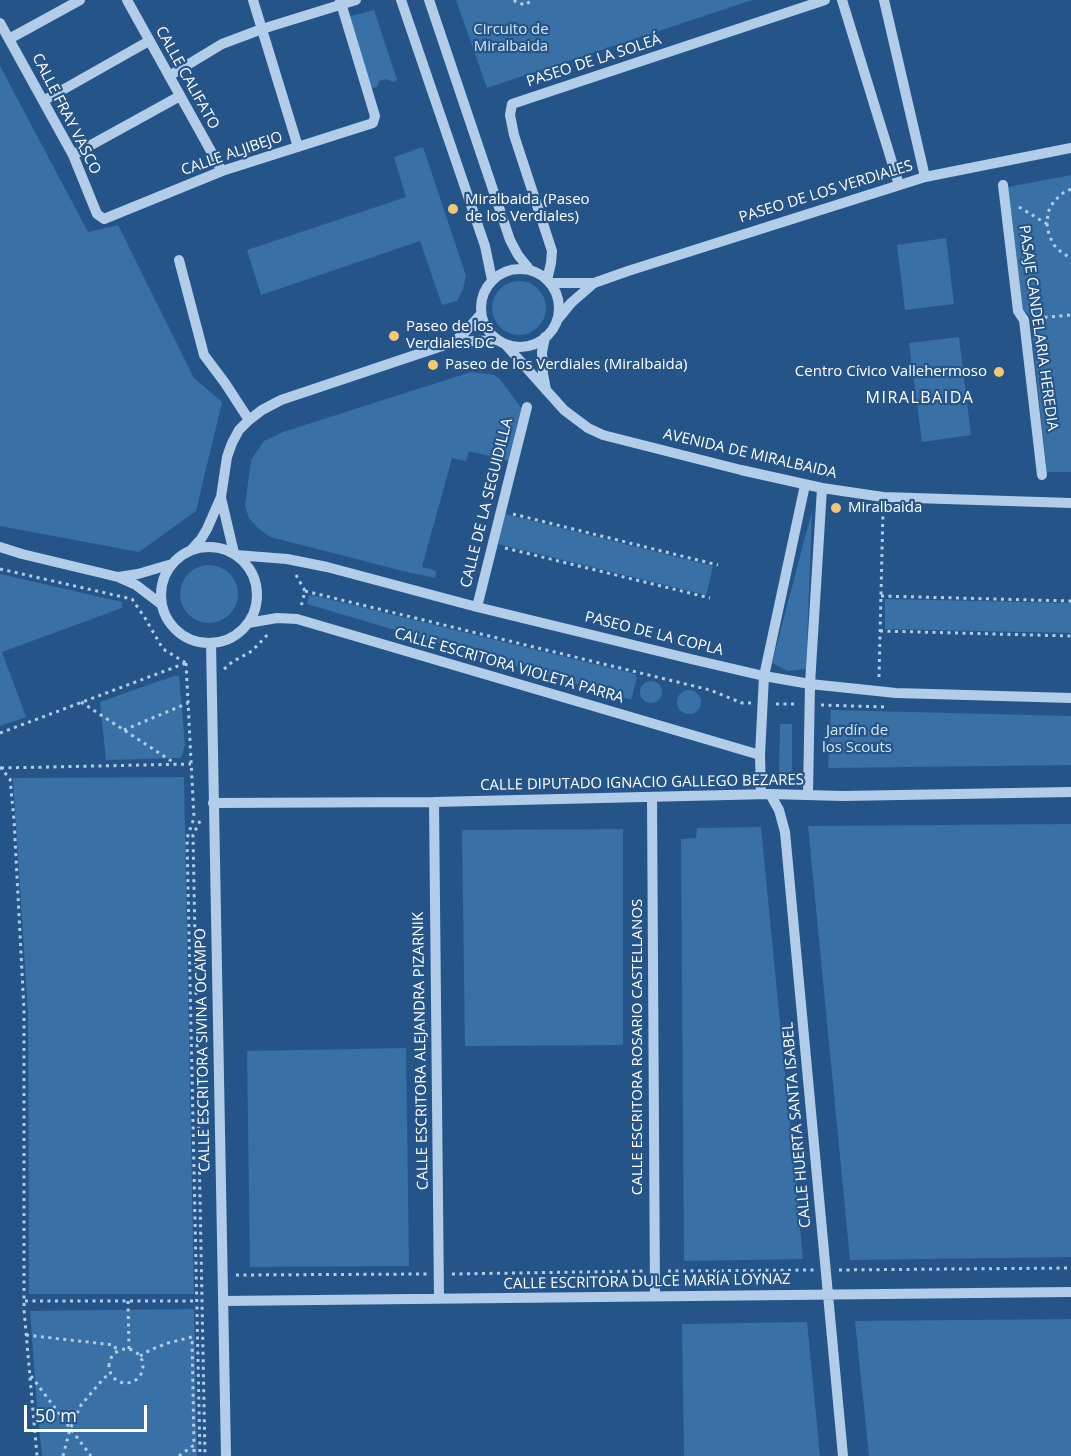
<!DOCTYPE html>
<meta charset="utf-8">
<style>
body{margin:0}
#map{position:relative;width:1071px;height:1456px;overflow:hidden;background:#255588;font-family:"Open Sans",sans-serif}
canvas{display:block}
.scale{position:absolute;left:24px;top:1405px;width:123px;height:27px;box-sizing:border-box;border:3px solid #fff;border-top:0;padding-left:8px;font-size:18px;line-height:21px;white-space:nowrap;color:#fff;-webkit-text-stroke:4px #255588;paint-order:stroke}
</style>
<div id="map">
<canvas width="1071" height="1456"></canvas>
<div class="scale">50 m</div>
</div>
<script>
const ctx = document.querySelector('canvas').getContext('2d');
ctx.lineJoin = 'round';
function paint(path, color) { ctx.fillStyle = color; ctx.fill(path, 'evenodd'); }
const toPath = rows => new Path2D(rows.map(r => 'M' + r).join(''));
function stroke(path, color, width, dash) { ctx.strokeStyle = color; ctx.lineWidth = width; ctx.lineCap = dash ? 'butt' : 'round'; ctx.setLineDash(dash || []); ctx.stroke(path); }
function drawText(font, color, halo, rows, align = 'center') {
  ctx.font = font + ' "Open Sans",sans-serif'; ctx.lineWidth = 4.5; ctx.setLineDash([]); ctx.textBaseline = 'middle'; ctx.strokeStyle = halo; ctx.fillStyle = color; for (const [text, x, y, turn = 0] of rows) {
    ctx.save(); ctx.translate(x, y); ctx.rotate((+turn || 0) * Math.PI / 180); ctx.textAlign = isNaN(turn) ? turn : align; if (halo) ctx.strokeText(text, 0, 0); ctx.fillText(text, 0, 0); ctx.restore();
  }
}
paint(toPath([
 [456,0,752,0,487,88],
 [374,10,397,80,393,82,385,79,379,81,377,87,370,88,348,17],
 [0,66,88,232,118,225,194,378,222,402,196,511,139,552,0,526],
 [423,147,466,276,463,289,457,301,442,305,420,241,261,295,247,250,406,197,394,157],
 [1071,175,1071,472,1047,472,1030,315,1023,310,1008,187],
 [946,238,954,304,905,310,897,245],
 '492 308a27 27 0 1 1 54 0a27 27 0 1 1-54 0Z',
 [959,337,971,435,922,442,909,343],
 [471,372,494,375,500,379,522,409,509,461,469,451,466,461,452,458,422,567,436,571,435,578,407,572,270,537,258,528,249,518,245,506,251,460,264,441,283,432],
 [812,511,806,669,788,671,772,663],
 [505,514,713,566,706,595,498,544],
 '180 594a29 29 0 1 1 58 0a29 29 0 1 1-58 0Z',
 [0,574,122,602,122,608,2,652,26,717,0,726],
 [312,595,635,674,637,678,631,700,307,604,309,596],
 [885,599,1071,603,1071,633,885,629],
 [174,676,179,676,185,745,181,758,106,760,100,702],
 '640 692a11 11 0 1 1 22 0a11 11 0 1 1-22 0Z',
 '677 702a12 12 0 1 1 24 0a12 12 0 1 1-24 0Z',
 [831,710,1071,716,1071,765,828,768],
 [780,724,792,724,792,775,787,778,781,777,779,773],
 [184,777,194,1294,29,1294,28,1013,13,778],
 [1071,824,1071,1257,850,1260,808,826],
 [761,827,803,1259,684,1261,681,839,696,838,697,828],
 [623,829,623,1045,465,1046,462,830],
 [406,1048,409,1266,250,1267,247,1051],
 [194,1309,197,1456,42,1456,37,1406,30,1311],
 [1071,1319,1071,1456,869,1456,855,1321],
 [807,1322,820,1456,684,1456,682,1324]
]), '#3970a5');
stroke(toPath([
 [514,0,516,2,525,5,532,0],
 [1071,189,1063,193,1054,201,1048,212,1047,224,1049,235,1054,245,1062,253,1071,258],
 [1019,207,1047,224],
 [1037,318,1071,315],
 [513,514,718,565],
 [505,548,710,598],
 [0,569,132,599,145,618,163,649,186,663],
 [296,575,305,591,301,607],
 [305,591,710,690,742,703,751,703],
 [881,596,1071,601],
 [880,631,1071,636],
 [186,663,194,818,187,838,200,1456],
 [224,669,232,662,252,651,270,632],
 [879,677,883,510],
 [81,702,176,764],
 [776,704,796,704],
 [821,705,886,707],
 [124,730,188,703],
 [0,733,186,663],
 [0,767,10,779,14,820,24,1010,24,1310,37,1456],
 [1,768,191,764],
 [200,821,193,835,205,1456],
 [839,1270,1071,1268],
 [668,1271,814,1270],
 [452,1274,643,1271],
 [236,1275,427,1274],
 [25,1301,197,1301],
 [128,1301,129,1349],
 [26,1335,114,1345,117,1351],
 '109 1366a17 17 0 1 1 34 0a17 17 0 1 1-34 0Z',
 [140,1356,150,1350,168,1343,192,1337,194,1445],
 [31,1376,91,1456],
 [63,1456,70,1429,81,1405,104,1378,110,1374],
 [179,1456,194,1445,194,1456]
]), '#b1cde9', 3, [3, 4.5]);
stroke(toPath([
 [127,0,222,171],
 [253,0,298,147],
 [401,0,485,246,492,280],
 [429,0,510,240,518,255,530,270],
 [842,0,899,185],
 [884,0,925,177],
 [0,23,73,155,97,214,104,219,222,171,373,123,375,116,340,0],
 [9,39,80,0],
 [169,76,222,44,262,29,356,0],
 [43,101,149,41],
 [73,155,180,96],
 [1003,185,1018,311,1024,320,1042,475],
 [179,260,204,355,225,383,249,420],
 '481 308a39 39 0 1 1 78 0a39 39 0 1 1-78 0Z',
 [547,280,551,263,552,251,514,135,510,115,512,104,825,0],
 [550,283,594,283,628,271,925,177,1071,148],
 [558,319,571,303,594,283],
 [545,337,542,352,543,374,546,390],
 [454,342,465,332,481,314],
 [505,344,564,410,588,428,603,435,741,470,822,488,883,497,1071,503],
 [221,498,234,553],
 '161 595a48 48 0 1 1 96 0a48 48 0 1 1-96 0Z',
 [0,547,22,554,118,577,136,585,161,604],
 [191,550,201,539,207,529,221,497,227,457,232,443,239,430,249,420,262,410,281,400,454,342,498,340],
 [236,555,287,559,327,567,477,607,695,660,764,676,810,684,896,693,1071,698],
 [118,577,138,574,172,564],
 [477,607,527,407],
 [248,623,277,618,297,619,760,755],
 [211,643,226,1456],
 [761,794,760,755,764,676,805,485],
 [770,794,779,810,785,832,843,1456],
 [808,794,810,684,822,488],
 [652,797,655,1296],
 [434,802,439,1299],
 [213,803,434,802,770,794,843,796,1071,792],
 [223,1301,1071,1292]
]), '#b1cde9', 10);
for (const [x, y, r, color] of [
 [453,209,6,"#f3c875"],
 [394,336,6,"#f3c875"],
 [433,365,6,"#f3c875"],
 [999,372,6,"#f3c875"],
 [836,508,6,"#f3c875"]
]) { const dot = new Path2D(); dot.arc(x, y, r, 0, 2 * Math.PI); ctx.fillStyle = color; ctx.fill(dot); stroke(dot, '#255588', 2); }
drawText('15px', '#d5e6f7', '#255588', [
 ["Circuito de",511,30],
 ["Miralbaida",511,47],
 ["Jardín de",857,731],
 ["los Scouts",857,748]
]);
drawText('15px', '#fff', '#255588', [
 ["PASEO DE LA SOLEÁ",594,61,-18],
 ["CALLE CALIFATO",187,78,61],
 ["CALLE FRAY VASCO",66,114,63],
 ["CALLE ALJIBEJO",232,154,-19],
 ["PASEO DE LOS VERDIALES",826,192,-17],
 ["PASAJE CANDELARIA HEREDIA",1038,328,82],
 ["AVENIDA DE MIRALBAIDA",750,454,13],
 ["CALLE DE LA SEGUIDILLA",487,503,-76],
 ["PASEO DE LA COPLA",654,634,14],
 ["CALLE ESCRITORA VIOLETA PARRA",509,666,16],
 ["CALLE DIPUTADO IGNACIO GALLEGO BEZARES",642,783,-1],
 ["CALLE ESCRITORA ROSARIO CASTELLANOS",638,1047,-90],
 ["CALLE ESCRITORA SIVINA OCAMPO",203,1050,-91],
 ["CALLE ESCRITORA ALEJANDRA PIZARNIK",421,1051,-91],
 ["CALLE HUERTA SANTA ISABEL",797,1125,-95],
 ["CALLE ESCRITORA DULCE MARÍA LOYNAZ",647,1282,-1]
]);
drawText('15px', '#fff', '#255588', [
 ["Miralbaida (Paseo",465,200],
 ["de los Verdiales)",465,217],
 ["Paseo de los",406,327],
 ["Verdiales DC",406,344],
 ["Paseo de los Verdiales (Miralbaida)",445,365],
 ["Centro Cívico Vallehermoso",987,372,"right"],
 ["Miralbaida",848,508]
], 'left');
ctx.letterSpacing = '1.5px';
drawText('16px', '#fff', '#255588', [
 ["MIRALBAIDA",920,398]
]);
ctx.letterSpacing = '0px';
</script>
